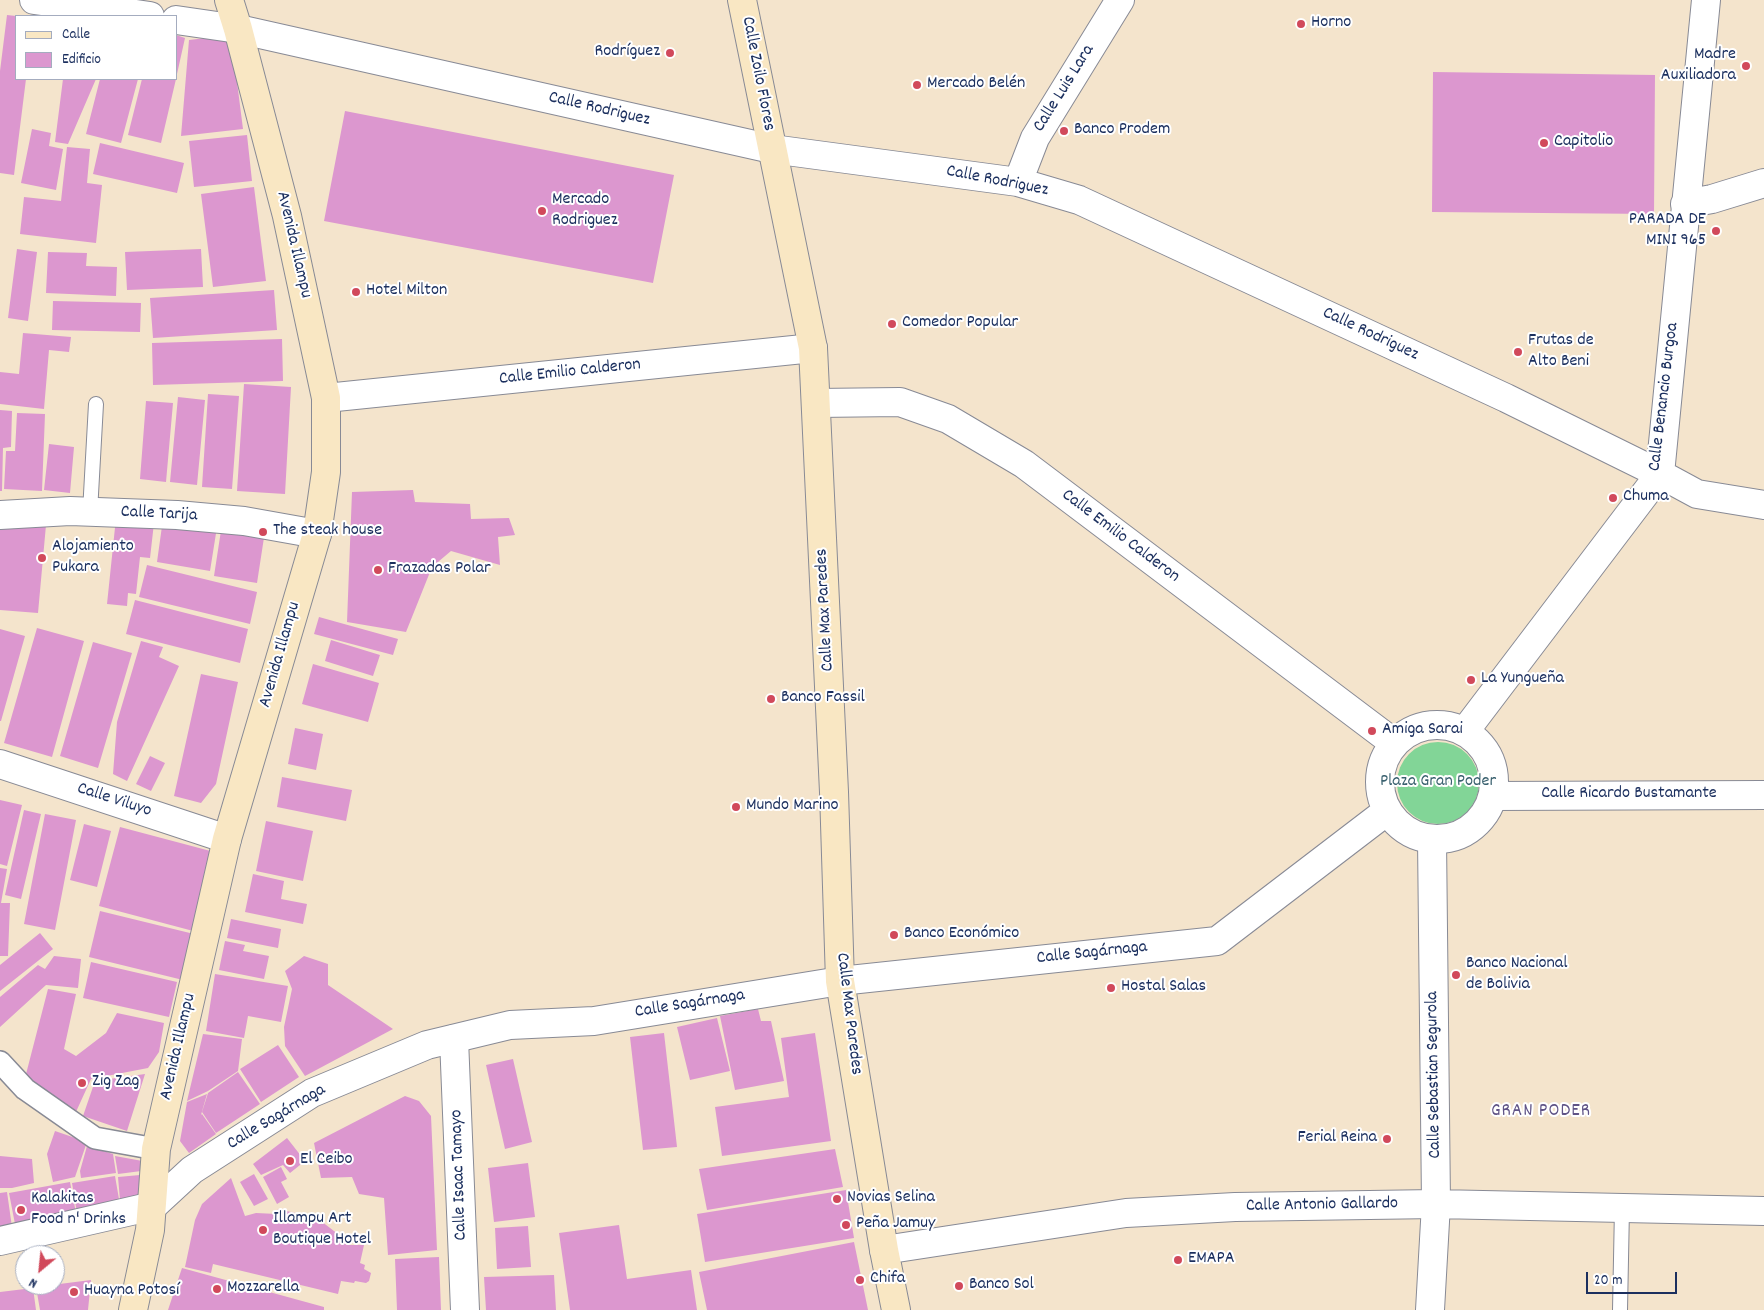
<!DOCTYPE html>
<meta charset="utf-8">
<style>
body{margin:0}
#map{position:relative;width:1764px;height:1310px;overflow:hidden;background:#f4e4cc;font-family:Dekko,sans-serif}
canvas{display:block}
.legend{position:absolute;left:15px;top:15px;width:162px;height:65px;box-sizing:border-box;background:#fff;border:1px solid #a4acbf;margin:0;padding:6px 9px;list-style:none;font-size:15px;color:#1b2f5e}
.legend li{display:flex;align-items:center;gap:10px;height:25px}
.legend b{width:25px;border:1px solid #a4acbf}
.north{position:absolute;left:15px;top:1245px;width:50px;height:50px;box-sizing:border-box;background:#fff;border:1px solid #a4acbf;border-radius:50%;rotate:208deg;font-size:14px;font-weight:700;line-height:20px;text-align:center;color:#1b2f5e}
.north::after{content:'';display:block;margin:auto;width:18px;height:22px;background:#d1495b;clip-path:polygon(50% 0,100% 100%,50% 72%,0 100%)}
.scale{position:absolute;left:1586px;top:1272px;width:91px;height:22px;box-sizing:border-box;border:2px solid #1b2f5e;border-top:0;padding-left:6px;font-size:15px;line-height:18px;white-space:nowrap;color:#1b2f5e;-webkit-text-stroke:4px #fff;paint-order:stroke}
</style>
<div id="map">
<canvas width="1764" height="1310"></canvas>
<ul class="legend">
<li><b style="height:6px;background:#f9e7c3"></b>Calle</li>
<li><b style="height:14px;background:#dc97cf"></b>Edificio</li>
</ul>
<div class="north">N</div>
<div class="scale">20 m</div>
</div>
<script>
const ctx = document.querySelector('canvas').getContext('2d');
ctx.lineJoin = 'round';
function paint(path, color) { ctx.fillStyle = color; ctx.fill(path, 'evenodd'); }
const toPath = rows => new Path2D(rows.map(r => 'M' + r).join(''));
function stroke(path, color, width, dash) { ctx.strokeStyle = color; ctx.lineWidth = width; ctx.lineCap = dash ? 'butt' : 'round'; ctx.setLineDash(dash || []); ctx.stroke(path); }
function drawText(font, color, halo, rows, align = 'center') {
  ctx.font = font + ' Dekko,sans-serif'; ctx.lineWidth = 4; ctx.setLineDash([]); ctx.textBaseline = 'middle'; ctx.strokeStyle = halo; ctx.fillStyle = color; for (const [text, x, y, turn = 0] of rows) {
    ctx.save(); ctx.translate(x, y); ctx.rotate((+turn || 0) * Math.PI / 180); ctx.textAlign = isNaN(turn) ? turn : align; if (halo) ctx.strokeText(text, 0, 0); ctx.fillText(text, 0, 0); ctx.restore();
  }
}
paint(toPath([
 '1397 783a41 41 0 1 1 82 0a41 41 0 1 1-82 0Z'
]), '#82d597');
paint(toPath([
 [7,15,16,16,16,79,26,79,14,175,0,173,0,71],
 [176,35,185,38,177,74,176,74],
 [231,35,243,129,181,136,189,40],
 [1433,72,1655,75,1654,214,1432,212],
 [63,79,96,79,68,144,55,142],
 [100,79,138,79,121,143,86,134],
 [142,79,176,79,161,143,128,135],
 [345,111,674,175,653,283,324,221],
 [32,129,51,133,49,146,63,149,56,190,21,183],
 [247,135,252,181,194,187,189,141],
 [100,143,184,163,177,193,93,174],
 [67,147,90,149,87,183,102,185,96,243,20,234,24,197,61,201],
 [254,187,266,281,213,287,201,194],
 [17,249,37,252,28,321,8,318],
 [201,249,203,287,127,290,125,252],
 [48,252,87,253,86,266,117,267,116,296,46,293],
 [274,290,277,330,153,338,150,298],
 [53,301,141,303,140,332,52,330],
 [23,333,71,337,69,352,49,350,44,409,0,404,0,372,19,374],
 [282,339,283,381,153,385,152,343],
 [244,384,291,387,285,494,237,491],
 [208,394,239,396,232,489,202,487],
 [178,397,205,400,197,485,170,482],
 [146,401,173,403,166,482,140,479],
 [0,410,12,411,11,447,3,448,2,491,0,491],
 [17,413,45,414,42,491,4,489,6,451,15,451],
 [49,444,74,447,70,493,44,490],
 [413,490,415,502,470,504,471,519,509,518,515,535,498,537,500,565,451,551,432,567,406,632,347,622,352,492],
 [116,518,154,523,150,558,140,557,136,594,128,593,127,606,107,604],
 [163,519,217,527,210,571,157,562],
 [0,521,46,525,38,613,0,610],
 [222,524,265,531,257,583,214,576],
 [147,565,257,592,250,624,139,597],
 [135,600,248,629,240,663,126,634],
 [319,617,398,639,393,655,314,634],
 [37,628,84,641,52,757,4,743],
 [0,629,25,636,1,721,0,721],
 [331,640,380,655,373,676,325,661],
 [141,641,163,647,159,657,179,666,127,781,113,774,117,722],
 [93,642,132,653,98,768,60,756],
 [313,664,379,683,368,722,302,704],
 [201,674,238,682,216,784,201,803,174,796],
 [295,728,323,734,316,770,288,764],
 [150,756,165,763,151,791,136,784],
 [282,777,352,790,346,821,277,807],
 [0,800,22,805,7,866,0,864],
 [24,810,41,814,21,899,5,895],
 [45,814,76,820,55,930,24,924],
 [266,821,313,831,303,881,256,871],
 [84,824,111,831,97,887,70,880],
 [120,827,218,853,197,932,99,906],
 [0,868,7,869,1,903,10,903,8,956,0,956],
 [253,874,284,881,281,899,307,904,303,924,245,912],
 [100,911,194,934,183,980,89,957],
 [231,919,281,929,278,948,227,938],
 [40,933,53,949,0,991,0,965],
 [225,941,245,945,243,951,269,956,264,979,219,970],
 [54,956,81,959,78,988,46,985,0,1027,0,997,38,965,45,969],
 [304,956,328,964,328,985,393,1029,305,1076,285,1046,284,1027,292,989,285,971],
 [91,962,177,982,169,1017,83,998],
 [215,974,288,986,281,1022,248,1016,244,1038,206,1031],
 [48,989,76,994,64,1049,76,1056,106,1033,117,1013,164,1023,159,1052,148,1068,91,1079,75,1114,25,1078],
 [758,1009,761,1021,771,1021,784,1081,735,1090,720,1016],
 [717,1018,730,1071,690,1080,677,1027],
 [664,1033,677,1147,643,1150,630,1037],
 [815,1033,831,1141,722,1156,715,1107,789,1097,781,1038],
 [203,1034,242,1039,238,1071,208,1091,187,1101],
 [278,1045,299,1077,261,1102,240,1069],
 [513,1059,532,1142,505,1149,486,1065],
 [238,1072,260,1104,216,1133,202,1112,208,1093],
 [145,1074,127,1131,83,1116,95,1081],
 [207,1094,201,1115,202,1114,216,1134,189,1153,180,1141,187,1102],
 [405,1096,419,1101,431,1116,437,1250,388,1255,384,1198,359,1194,352,1177,321,1178,314,1143],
 [55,1131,87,1142,75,1177,53,1182,47,1154],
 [287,1138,305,1161,290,1173,283,1165,261,1175,253,1164],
 [87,1146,113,1154,116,1173,81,1178,80,1171],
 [835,1149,843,1187,707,1210,699,1169],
 [0,1156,32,1159,34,1183,12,1188,0,1188],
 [115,1156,148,1162,149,1170,118,1174],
 [528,1163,535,1217,494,1222,488,1168],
 [281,1167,287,1179,281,1182,289,1197,277,1204,263,1177],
 [254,1174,268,1199,254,1206,240,1182],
 [140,1175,138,1195,120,1200,118,1177],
 [115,1176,120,1205,77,1213,72,1183],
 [231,1178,245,1216,256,1213,277,1214,278,1209,317,1218,347,1241,346,1245,364,1245,360,1263,365,1265,364,1269,371,1273,369,1281,366,1283,355,1281,354,1283,341,1281,338,1294,213,1264,211,1273,185,1267,195,1220,202,1204],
 [70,1182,76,1213,15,1224,9,1193],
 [846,1190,854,1238,705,1262,697,1214],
 [7,1192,12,1227,0,1228,0,1193],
 [619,1225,627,1279,691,1270,697,1310,570,1310,559,1233],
 [528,1226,531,1267,497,1269,495,1228],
 [854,1242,868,1310,707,1310,699,1272],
 [439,1257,441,1310,397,1310,395,1259],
 [182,1268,324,1307,324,1310,168,1310],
 [554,1275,556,1310,486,1310,484,1277],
 [91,1280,88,1310,40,1310,36,1287],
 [33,1288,36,1310,0,1310,0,1292]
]), '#dc97cf');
const service = toPath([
 [90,512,96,404],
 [1620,1310,1622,1208]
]);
const pedestrian = toPath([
 [0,1062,25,1089,95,1138,156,1149]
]);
const minor = toPath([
 [34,0,150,16],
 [176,20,238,29,772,149,1018,182,1079,200,1506,398,1660,474],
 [1018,182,1035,138,1120,0],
 [1685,204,1712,199,1764,183],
 [326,398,813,348],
 [816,403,900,402,948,419,1024,464,1394,743],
 [0,515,70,511,177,515,244,521,317,534],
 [0,764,227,839],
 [454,1039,465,1310],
 [884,1250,1126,1213,1235,1207,1436,1204,1764,1211],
 [1430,1310,1436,1204,1432,839]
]);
const tertiary = toPath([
 [1660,474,1697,494,1764,505],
 '1380 782a57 57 0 1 1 114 0a57 57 0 1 1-114 0Z',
 [1465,731,1660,474,1706,0],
 [1493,796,1764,795],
 [0,1241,153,1206,192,1170,312,1093,427,1045,510,1025,594,1021,840,981,1217,941,1387,811]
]);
const secondary = toPath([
 [742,0,813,348,834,792,840,981,884,1250,896,1310],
 [133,1310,150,1230,156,1149,227,839,317,534,326,472,326,398,287,216,238,29,229,0]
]);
stroke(service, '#888a95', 16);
stroke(pedestrian, '#888a95', 24);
stroke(minor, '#888a95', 30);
stroke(tertiary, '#888a95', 30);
stroke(secondary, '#888a95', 30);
stroke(service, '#fff', 14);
stroke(pedestrian, '#fff', 21);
stroke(minor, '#fff', 28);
stroke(tertiary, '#fff', 28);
stroke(secondary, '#f9e7c3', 28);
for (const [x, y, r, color] of [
 [1301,24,5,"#d1495b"],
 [670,53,5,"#d1495b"],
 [1746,66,5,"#d1495b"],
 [917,85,5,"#d1495b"],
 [1064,131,5,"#d1495b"],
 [1544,143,5,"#d1495b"],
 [542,211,5,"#d1495b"],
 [1716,231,5,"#d1495b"],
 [356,292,5,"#d1495b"],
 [892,324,5,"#d1495b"],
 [1518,352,5,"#d1495b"],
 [1613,498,5,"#d1495b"],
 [263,532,5,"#d1495b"],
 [42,558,5,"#d1495b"],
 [378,570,5,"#d1495b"],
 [1471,680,5,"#d1495b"],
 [771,699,5,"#d1495b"],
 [1372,731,5,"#d1495b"],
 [736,807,5,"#d1495b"],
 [894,935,5,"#d1495b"],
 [1456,975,5,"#d1495b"],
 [1111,988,5,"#d1495b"],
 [82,1083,5,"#d1495b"],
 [1387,1139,5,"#d1495b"],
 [290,1161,5,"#d1495b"],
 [837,1199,5,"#d1495b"],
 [21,1210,5,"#d1495b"],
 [846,1225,5,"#d1495b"],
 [263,1230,5,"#d1495b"],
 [1178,1260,5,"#d1495b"],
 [860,1280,5,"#d1495b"],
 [959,1286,5,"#d1495b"],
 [217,1289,5,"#d1495b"],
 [74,1292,5,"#d1495b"]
]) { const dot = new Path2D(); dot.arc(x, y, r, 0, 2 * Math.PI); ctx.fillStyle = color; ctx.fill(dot); stroke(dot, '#fff', 2); }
drawText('18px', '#1b2f5e', '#fff', [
 ["Horno",1311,24],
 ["Rodríguez",660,53,"right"],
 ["Madre",1736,56,"right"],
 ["Auxiliadora",1736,77,"right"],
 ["Mercado Belén",927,85],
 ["Banco Prodem",1074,131],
 ["Capitolio",1554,143],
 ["Mercado",552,201],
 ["Rodriguez",552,222],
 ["PARADA DE",1706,221,"right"],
 ["MINI 965",1706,242,"right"],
 ["Hotel Milton",366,292],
 ["Comedor Popular",902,324],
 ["Frutas de",1528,342],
 ["Alto Beni",1528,363],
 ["Chuma",1623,498],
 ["The steak house",273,532],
 ["Alojamiento",52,548],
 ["Pukara",52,569],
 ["Frazadas Polar",388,570],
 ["La Yungueña",1481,680],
 ["Banco Fassil",781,699],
 ["Amiga Sarai",1382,731],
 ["Mundo Marino",746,807],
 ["Banco Económico",904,935],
 ["Banco Nacional",1466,965],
 ["de Bolivia",1466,986],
 ["Hostal Salas",1121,988],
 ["Zig Zag",92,1083],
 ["Ferial Reina",1377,1139,"right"],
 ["El Ceibo",300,1161],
 ["Novias Selina",847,1199],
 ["Kalakitas",31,1200],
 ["Food n' Drinks",31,1221],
 ["Illampu Art",273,1220],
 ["Boutique Hotel",273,1241],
 ["Peña Jamuy",856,1225],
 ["EMAPA",1188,1260],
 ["Chifa",870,1280],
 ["Banco Sol",969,1286],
 ["Mozzarella",227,1289],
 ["Huayna Potosí",84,1292]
], 'left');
drawText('18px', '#1b2f5e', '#fff', [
 ["Calle Zoilo Flores",757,74,79],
 ["Calle Luis Lara",1065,89,-58],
 ["Calle Rodriguez",599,110,13],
 ["Calle Rodriguez",997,182,11],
 ["Avenida Illampu",293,245,77],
 ["Calle Rodriguez",1370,335,25],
 ["Calle Emilio Calderon",570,373,-6],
 ["Calle Benancio Burgoa",1665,397,-83],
 ["Calle Tarija",159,515,3],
 ["Calle Emilio Calderon",1120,537,37],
 ["Calle Max Paredes",826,610,-93],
 ["Avenida Illampu",281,655,-74],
 ["Calle Ricardo Bustamante",1629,795],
 ["Calle Viluyo",114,801,18],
 ["Calle Sagárnaga",1092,954,-6],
 ["Calle Sagárnaga",690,1005,-9],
 ["Calle Max Paredes",848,1014,83],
 ["Avenida Illampu",179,1047,-77],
 ["Calle Sebastian Segurola",1435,1075,-91],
 ["Calle Sagárnaga",277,1118,-31],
 ["Calle Isaac Tamayo",460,1175,-92],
 ["Calle Antonio Gallardo",1322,1206,-1]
]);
drawText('18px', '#3a616f', '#fff', [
 ["Plaza Gran Poder",1438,783]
]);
ctx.letterSpacing = '1px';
drawText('19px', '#5f5386', '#fff', [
 ["GRAN PODER",1541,1112]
]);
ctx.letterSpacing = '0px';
</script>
